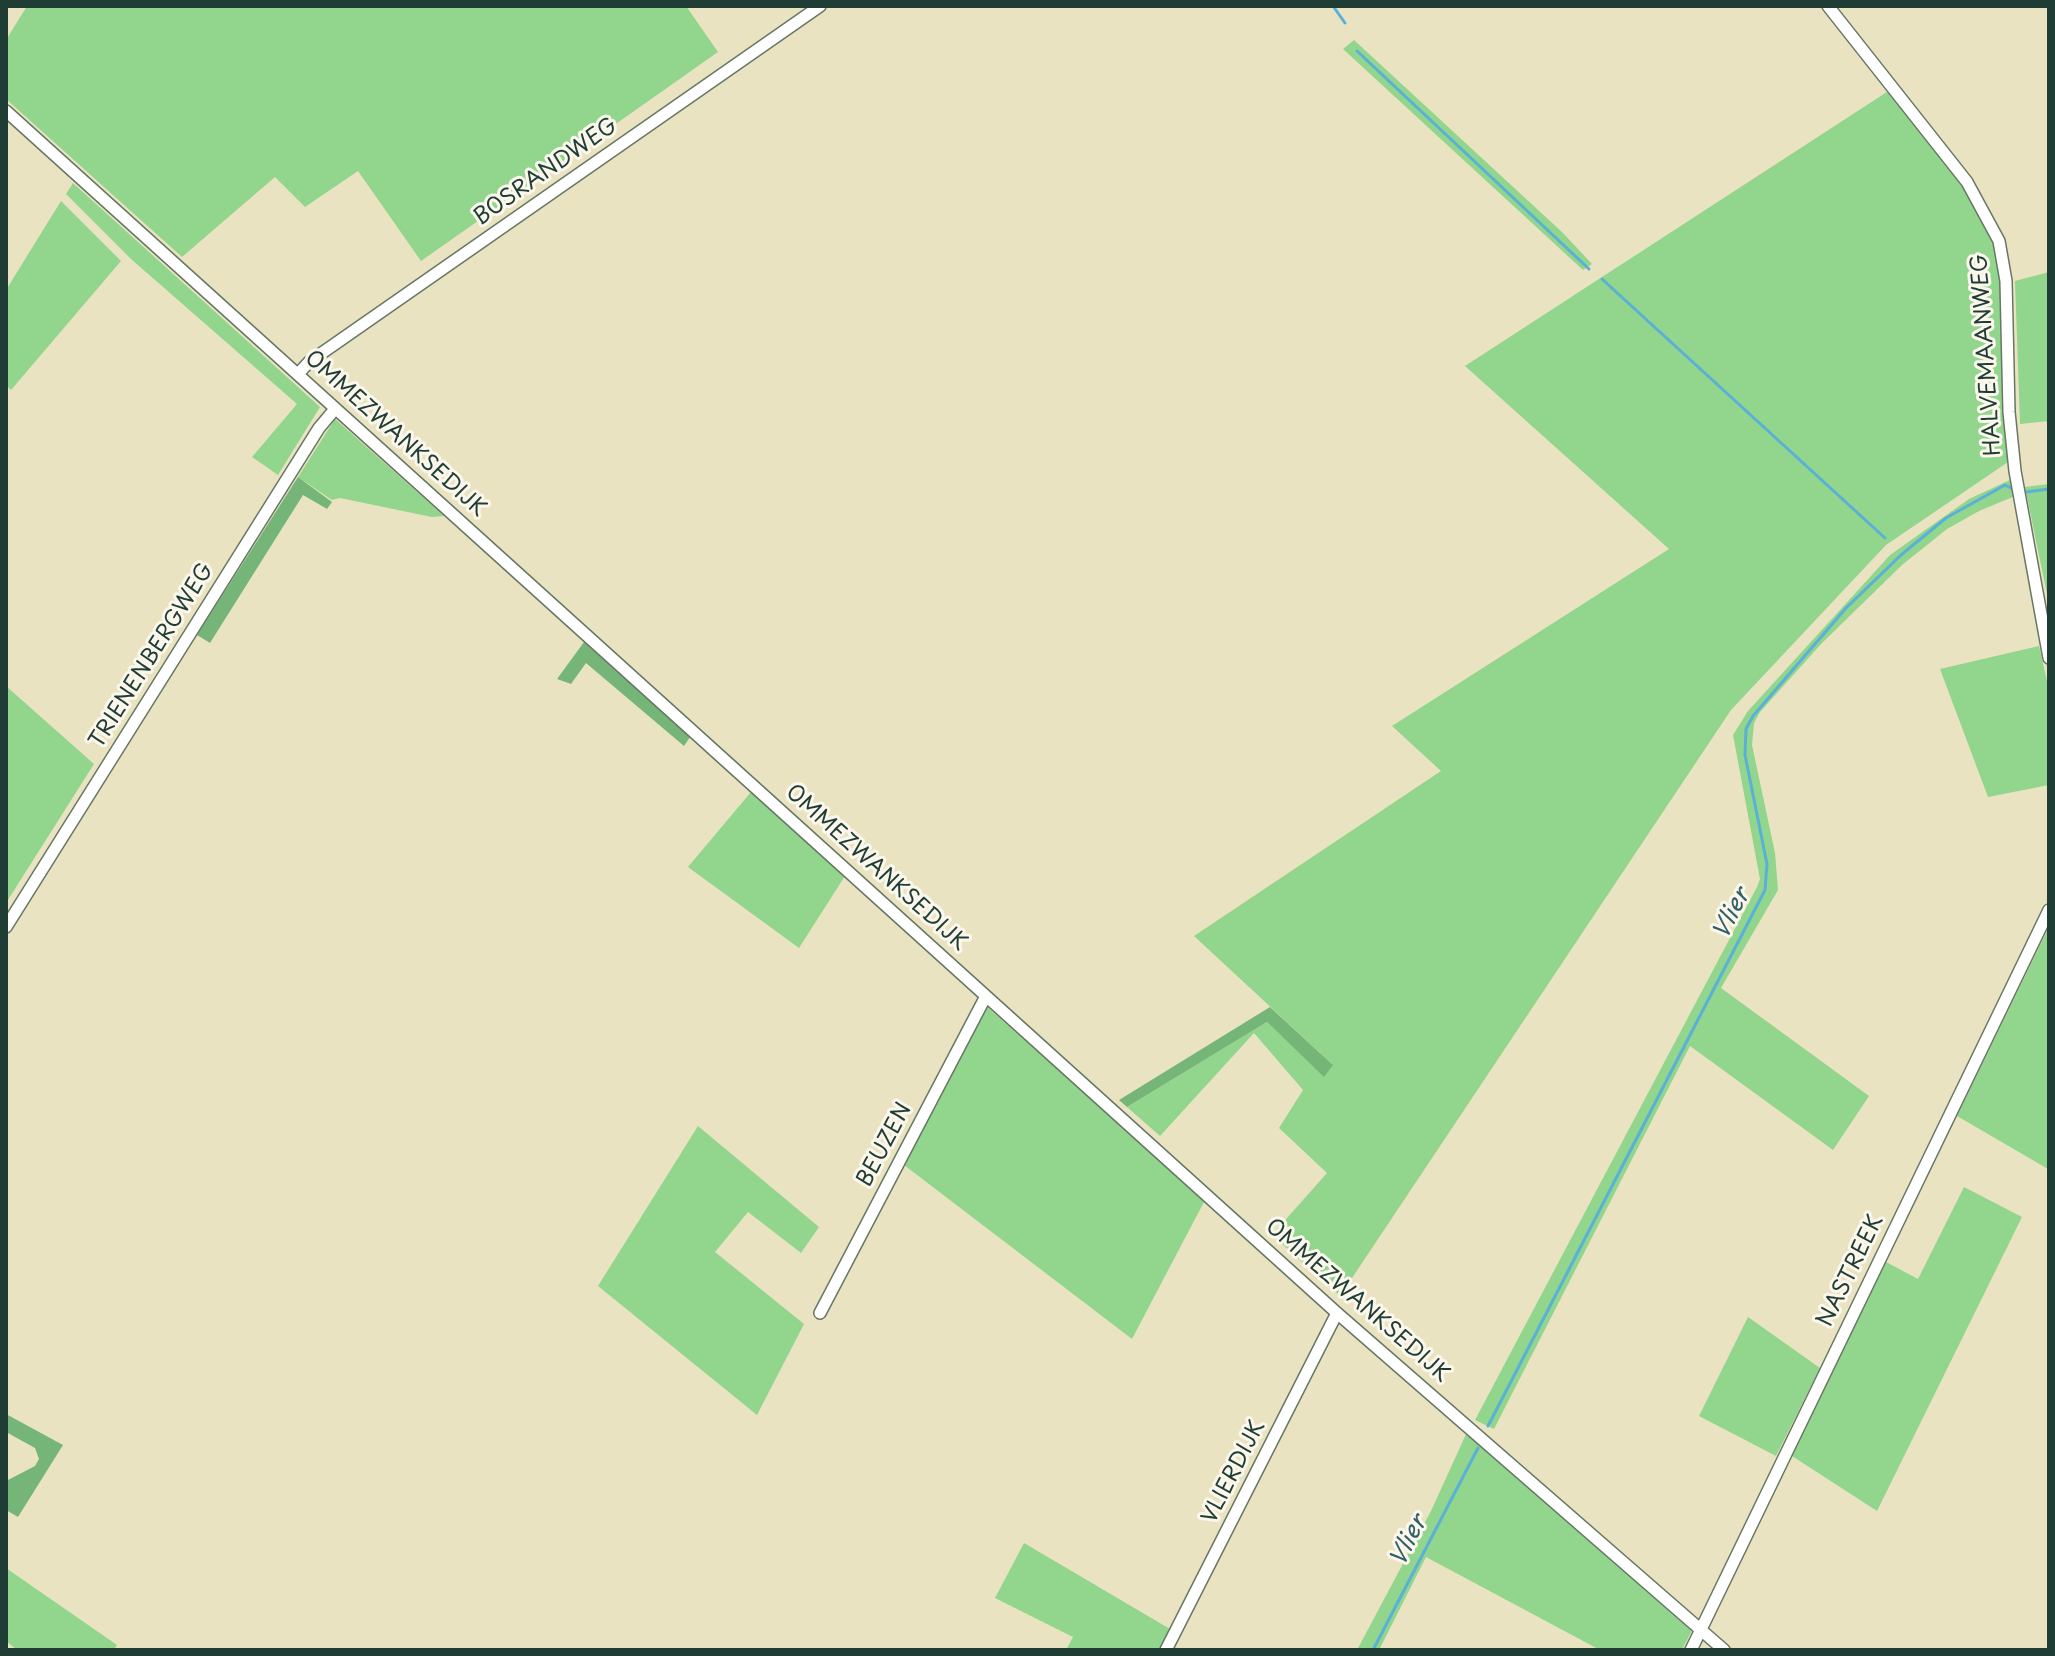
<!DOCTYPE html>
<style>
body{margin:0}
#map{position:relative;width:2055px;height:1656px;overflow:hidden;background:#eae3c1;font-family:"Playpen Sans",sans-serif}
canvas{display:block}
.frame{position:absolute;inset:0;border:8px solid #1f3d34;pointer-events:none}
</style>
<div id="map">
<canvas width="2055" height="1656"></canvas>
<div class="frame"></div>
</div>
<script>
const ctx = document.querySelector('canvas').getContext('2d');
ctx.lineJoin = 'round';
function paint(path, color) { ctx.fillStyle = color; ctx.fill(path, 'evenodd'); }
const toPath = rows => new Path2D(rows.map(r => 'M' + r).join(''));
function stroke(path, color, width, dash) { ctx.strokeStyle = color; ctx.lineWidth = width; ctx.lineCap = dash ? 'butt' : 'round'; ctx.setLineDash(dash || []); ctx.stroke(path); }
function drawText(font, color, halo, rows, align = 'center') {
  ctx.font = font + ' "Playpen Sans",sans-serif'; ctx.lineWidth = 6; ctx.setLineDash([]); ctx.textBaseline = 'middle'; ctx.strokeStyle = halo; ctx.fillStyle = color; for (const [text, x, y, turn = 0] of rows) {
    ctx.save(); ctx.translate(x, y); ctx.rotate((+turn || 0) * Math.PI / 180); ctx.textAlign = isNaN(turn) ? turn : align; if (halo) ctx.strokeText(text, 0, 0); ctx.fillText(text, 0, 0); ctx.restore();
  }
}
paint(toPath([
 [27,6,686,6,718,52,421,261,358,171,305,207,275,177,182,257,6,99,6,40],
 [1354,40,1563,233,1592,264,1583,270,1343,49],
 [1890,90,1963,184,2000,245,2011,460,1886,545,1731,710,1340,1296,1272,1235,1327,1173,1279,1128,1303,1090,1254,1033,1160,1136,1127,1107,1267,1022,1324,1076,1332,1064,1194,936,1441,771,1392,726,1669,549,1465,366],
 [73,183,320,407,278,475,252,457,297,404,131,259,66,194],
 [61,201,121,261,11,390,6,385,6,290],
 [2049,272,2049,421,2020,424,2015,281],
 [335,419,444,516,432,517,340,498,332,500,298,477],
 [2012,479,2015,496,1979,511,1947,529,1902,565,1822,643,1760,712,1754,723,1752,745,1775,853,1778,890,1721,988,1869,1096,1833,1150,1690,1046,1494,1429,1475,1420,1757,887,1760,879,1733,735,1748,711,1890,555,1969,499],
 [2049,484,2049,604,2025,487],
 [2039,646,2049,690,2049,785,1988,797,1940,669],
 [6,686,94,764,6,903],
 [751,792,845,876,799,948,688,867],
 [2049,927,2049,1166,2048,1169,1957,1116],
 [987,1007,1205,1200,1132,1339,904,1165],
 [698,1126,819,1227,801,1253,748,1212,715,1252,804,1324,757,1415,598,1286],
 [1964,1187,2022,1217,1877,1511,1792,1456,1886,1262,1918,1279],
 [1748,1317,1820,1368,1776,1456,1699,1416],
 [1467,1432,1692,1630,1682,1650,1600,1650,1426,1557,1379,1650,1357,1650,1431,1511],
 [1024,1543,1170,1629,1159,1650,1066,1650,1073,1637,995,1598],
 [6,1568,117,1645,114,1650,17,1650,6,1641]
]), '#92d58d');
paint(toPath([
 [298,477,332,502,327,509,303,495,210,643,197,635],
 [584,642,690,737,684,746,586,663,571,684,557,679],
 [1270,1007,1333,1065,1324,1077,1267,1022,1127,1107,1119,1100],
 [6,1414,63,1445,18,1517,6,1510,6,1481,35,1466,39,1459,35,1448,6,1432]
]), '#75b678');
stroke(toPath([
 [1333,6,1345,23],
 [1357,51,1589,269],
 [1602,279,1885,538],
 [2026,492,2049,489],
 [1488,1426,1765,890,1767,864,1745,755,1746,729,1753,716,1846,608,1901,555,1946,518,2005,485,2013,489],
 [1373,1650,1478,1448]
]), '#5ab0d7', 3);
const street = toPath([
 [1828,6,1967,182,1999,241,2006,281,2009,412,2015,471,2049,658],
 [6,111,1337,1313,1724,1650],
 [298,374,309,362,820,6],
 [6,927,319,428,335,409],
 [820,1313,986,996],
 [1166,1650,1337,1313],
 [1691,1650,2049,910]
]);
stroke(street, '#667765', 14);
stroke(street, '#fff', 11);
drawText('22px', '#1f3d34', '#fbf7ec', [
 ["BOSRANDWEG",546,172,-35],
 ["HALVEMAANWEG",1987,355,-94],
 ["OMMEZWANKSEDIJK",395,434,42],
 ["TRIENENBERGWEG",152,656,-58],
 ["OMMEZWANKSEDIJK",876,868,42],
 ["BEUZEN",885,1145,-62],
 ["NASTREEK",1851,1271,-64],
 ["OMMEZWANKSEDIJK",1357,1301,41],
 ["VLIERDIJK",1234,1472,-63]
]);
drawText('italic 24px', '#316065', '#fbf7ec', [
 ["Vlier",1732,914,-63],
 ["Vlier",1409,1541,-63]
]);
</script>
